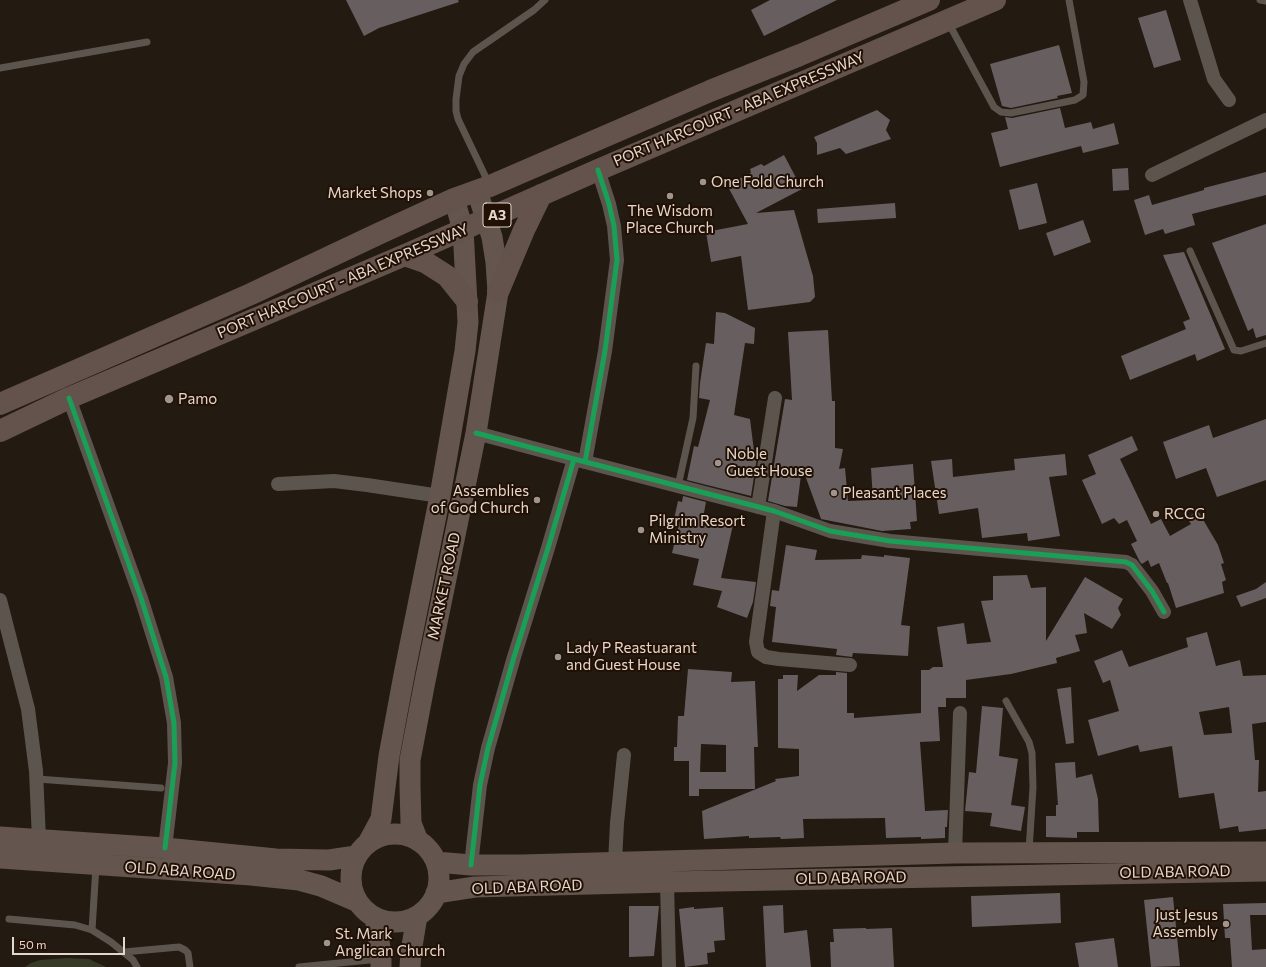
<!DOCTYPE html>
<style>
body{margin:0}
#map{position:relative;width:1266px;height:967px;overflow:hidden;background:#231a12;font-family:Commissioner,sans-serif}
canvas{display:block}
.scale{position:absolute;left:12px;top:937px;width:113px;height:18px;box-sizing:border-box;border:2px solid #e4d7cd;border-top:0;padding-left:5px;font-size:12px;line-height:14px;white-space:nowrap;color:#e4d7cd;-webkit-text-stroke:3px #211003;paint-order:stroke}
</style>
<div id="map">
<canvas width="1266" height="967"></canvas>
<div class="scale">50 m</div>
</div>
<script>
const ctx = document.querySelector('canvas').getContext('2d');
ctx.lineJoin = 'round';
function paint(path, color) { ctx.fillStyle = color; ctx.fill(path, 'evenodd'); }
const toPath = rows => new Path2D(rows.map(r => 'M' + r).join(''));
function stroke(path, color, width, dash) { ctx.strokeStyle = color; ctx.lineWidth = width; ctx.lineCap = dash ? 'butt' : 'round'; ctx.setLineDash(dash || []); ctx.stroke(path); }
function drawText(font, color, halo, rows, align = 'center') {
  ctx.font = font + ' Commissioner,sans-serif'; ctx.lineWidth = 4; ctx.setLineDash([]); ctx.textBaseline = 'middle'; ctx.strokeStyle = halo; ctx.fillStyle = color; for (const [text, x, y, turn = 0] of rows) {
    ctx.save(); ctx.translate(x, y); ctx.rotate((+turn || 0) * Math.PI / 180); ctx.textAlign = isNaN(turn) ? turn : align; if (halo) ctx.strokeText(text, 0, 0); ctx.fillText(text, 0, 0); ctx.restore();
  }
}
paint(toPath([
 [67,958,89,959,106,967,25,967,31,963,40,960]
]), '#363a26');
paint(toPath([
 [346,0,458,0,459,2,379,28,364,36],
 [770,0,837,0,764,36,751,10],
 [1166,10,1181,60,1154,68,1138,18],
 [1059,45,1072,93,1057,96,1058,98,1011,108,1002,106,990,64],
 [1060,108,1065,128,1091,122,1093,129,1114,123,1119,144,1083,153,1081,146,1000,167,991,133,1008,129,1005,117,1012,118],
 [877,110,890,120,886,130,891,139,846,154,840,148,817,155,817,143,814,137],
 [784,155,802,189,756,213,794,210,813,276,815,297,810,302,748,310,741,256,711,262,706,232,748,224,727,185,751,173,750,169,761,164,764,166],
 [1128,168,1129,190,1113,191,1112,169],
 [1266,172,1266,195,1192,214,1195,225,1165,234,1163,229,1145,235,1134,200,1149,195,1152,205,1204,190,1204,188],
 [1037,183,1047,223,1019,230,1009,190],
 [895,203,896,218,818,223,817,209],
 [1083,220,1091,242,1054,256,1046,233],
 [1266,224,1266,335,1256,338,1253,328,1248,331,1212,243],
 [1184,252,1225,349,1197,361,1195,354,1130,380,1121,356,1186,329,1183,322,1190,319,1163,255],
 [716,312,725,313,755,328,754,344,745,343,734,415,750,419,754,451,758,451,751,496,687,480,694,446,698,447,710,400,699,398,700,383,706,343,714,344],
 [828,330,832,401,835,401,835,448,843,449,839,469,845,468,848,501,873,500,871,468,913,464,917,521,910,522,911,529,882,531,821,519,802,467,797,507,785,506,768,501,785,399,792,400,788,332],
 [1266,419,1266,480,1217,497,1206,468,1176,479,1163,442,1209,425,1213,438],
 [1132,436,1138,450,1120,459,1151,524,1161,519,1170,536,1191,524,1187,518,1198,511,1218,545,1224,563,1221,564,1226,580,1222,582,1224,593,1176,608,1168,583,1167,583,1159,563,1151,567,1148,560,1142,564,1140,562,1131,544,1137,541,1127,520,1119,524,1114,518,1102,524,1082,480,1096,474,1088,455],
 [1065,454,1067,475,1049,477,1060,536,1028,541,1027,533,982,538,978,508,939,514,931,461,952,459,953,477,1015,470,1014,459],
 [683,496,706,502,703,518,733,525,721,578,756,582,753,602,747,618,717,607,722,591,693,585,699,559,672,553,680,520,674,519,678,501,682,502],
 [786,545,817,550,815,560,861,559,862,555,884,557,884,555,910,558,901,625,910,626,908,656,853,653,852,657,836,655,837,649,772,642,776,607,770,606,772,590,779,591],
 [1027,575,1031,588,1046,587,1046,641,1085,577,1123,599,1118,608,1121,615,1112,629,1084,613,1087,633,1075,635,1080,651,1056,658,1057,663,1011,674,966,680,966,698,946,698,946,707,938,707,940,741,920,742,925,811,948,810,947,827,945,827,945,838,921,839,921,837,886,838,885,818,803,819,804,838,781,839,780,837,749,838,749,836,704,839,702,811,776,781,775,779,799,776,799,749,778,748,778,679,783,679,783,675,798,675,797,691,819,675,836,675,836,672,847,673,847,713,854,713,854,718,921,713,921,670,929,670,933,667,943,667,937,627,964,623,967,644,991,642,981,601,993,600,993,576],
 [1266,582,1266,598,1241,607,1236,596,1256,589],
 [1207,632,1216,666,1240,660,1243,676,1266,675,1266,722,1252,724,1255,760,1259,760,1258,792,1266,791,1266,829,1239,832,1238,826,1220,829,1214,793,1179,798,1172,746,1140,752,1138,745,1098,756,1088,720,1119,711,1110,680,1103,683,1094,661,1122,650,1129,667,1188,647,1186,638],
 [1229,707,1232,733,1204,735,1199,712],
 [688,669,732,672,731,682,755,681,758,747,754,747,755,789,699,789,699,796,689,796,689,761,674,761,674,747,677,747,678,716,684,716],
 [701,744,726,745,726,772,700,772],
 [1071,687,1074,743,1066,744,1057,689],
 [982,706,1003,708,999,756,1018,759,1011,805,1025,807,1021,831,990,826,992,813,965,811,969,772,976,773],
 [1075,762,1076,778,1092,774,1098,799,1099,832,1077,832,1077,838,1046,837,1046,816,1056,816,1056,805,1058,805,1055,763],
 [1060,893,1061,923,972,927,971,896],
 [1173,897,1180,966,1151,967,1144,900],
 [1266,903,1266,915,1250,915,1252,950,1266,949,1266,967,1232,967,1230,938,1225,938,1223,904],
 [783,905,784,933,807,930,811,967,766,967,763,906],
 [629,906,659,906,654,956,629,957],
 [694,907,694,909,723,907,725,940,714,941,715,952,707,953,708,964,685,967,679,909],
 [866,928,866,929,892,928,894,967,831,967,830,942,834,942,833,929],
 [1114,938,1118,967,1079,967,1075,943]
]), '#675f5f');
stroke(toPath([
 [1260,0,1266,1],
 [948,22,994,107,1001,112,1011,113,1075,100,1083,95,1084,82,1069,0],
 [0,68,147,42],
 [489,184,458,119,456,111,456,99,459,76,464,64,473,52,534,10,545,0],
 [1190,251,1234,350,1241,351,1266,343],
 [678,486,693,418,696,366],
 [1006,701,1029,742,1032,753,1033,787,1029,851],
 [37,779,161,788],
 [9,919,75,925,92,930,111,942,133,960,137,967],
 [92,930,96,866],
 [124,952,179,947,185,950,188,953,190,967],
 [299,967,380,959]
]), '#5c554e', 7);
stroke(toPath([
 [1190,0,1214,79,1229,100],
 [1152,175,1266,120],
 [69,398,141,598,166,677,174,723,175,763,165,848],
 [476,433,574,459,774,511,830,531,890,541,1126,562,1132,565,1152,591,1164,612],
 [585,462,605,351,617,260,614,226,609,204,598,170],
 [278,484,334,481,367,485,440,496],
 [758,507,775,398],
 [774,511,756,642,758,652,766,657,779,659,850,665],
 [0,600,28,709,36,771,39,840],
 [955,853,960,713],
 [615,862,617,823,624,755],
 [471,865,480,785,488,748,514,657,548,548,574,459],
 [667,882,669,967]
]), '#5c554e', 14);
stroke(toPath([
 '351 878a44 44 0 1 1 88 0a44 44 0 1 1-88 0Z',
 [0,837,165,848,276,859,329,860,356,856],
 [418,841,411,823,410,786,410,760,425,681,476,433,498,292,496,262,492,237,477,191],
 [368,843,381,819,389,756,404,675,440,496,465,351,468,322,463,229,454,199],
 [0,858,251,875,299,880,321,886,356,901],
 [436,862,471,865,522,865,955,853,1266,852],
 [436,893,475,887,667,882,1266,871],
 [375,917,381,954,381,967],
 [410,967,411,952,417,916]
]), '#64554e', 21);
stroke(toPath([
 [405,255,425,262,447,276,467,301],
 [498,292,524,230,541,195],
 [0,404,251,294,378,234,454,199,490,186,710,91,800,55,929,0],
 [0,431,69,398,405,255,598,170,995,0]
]), '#64534c', 22);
stroke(toPath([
 [69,398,141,598,166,677,174,723,175,763,165,848],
 [476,433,574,459,774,511,830,531,890,541,1126,562,1132,565,1152,591,1164,612],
 [585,462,605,351,617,260,614,226,609,204,598,170],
 [471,865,480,785,488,748,514,657,548,548,574,459]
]), '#1a9f57', 5);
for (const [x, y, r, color] of [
 [703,182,4,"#a0958c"],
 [430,193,4,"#a0958c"],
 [670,196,4,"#a0958c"],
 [169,399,5,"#a0958c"],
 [718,463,4,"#a0958c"],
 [834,493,4,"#a0958c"],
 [537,500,4,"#a0958c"],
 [1156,514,4,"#a0958c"],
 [641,530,4,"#a0958c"],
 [558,657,4,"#a0958c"],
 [1226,924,4,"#a0958c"],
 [327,943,4,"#a0958c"]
]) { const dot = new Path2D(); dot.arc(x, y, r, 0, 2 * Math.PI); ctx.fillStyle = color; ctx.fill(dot); stroke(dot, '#211003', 1.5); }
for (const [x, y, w] of [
 [497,215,28]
]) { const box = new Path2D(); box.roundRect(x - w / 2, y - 12, w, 24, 3); ctx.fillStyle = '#211003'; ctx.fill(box); stroke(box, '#e4d7cd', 1); }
drawText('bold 14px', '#e4d7cd', null, [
 ["A3",497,215]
]);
drawText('15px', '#e4d7cd', '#211003', [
 ["PORT HARCOURT - ABA EXPRESSWAY",739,109,-23],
 ["PORT HARCOURT - ABA EXPRESSWAY",343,281,-23],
 ["MARKET ROAD",444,586,-78],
 ["OLD ABA ROAD",180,871,4],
 ["OLD ABA ROAD",1175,872,-1],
 ["OLD ABA ROAD",851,878,-1],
 ["OLD ABA ROAD",527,887,-2]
]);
drawText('15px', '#e4d7cd', '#211003', [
 ["One Fold Church",711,182],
 ["Market Shops",422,193,"right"],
 ["The Wisdom",670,211,"center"],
 ["Place Church",670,228,"center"],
 ["Pamo",178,399],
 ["Noble",726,454],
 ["Guest House",726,471],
 ["Assemblies",529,491,"right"],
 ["of God Church",529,508,"right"],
 ["Pleasant Places",842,493],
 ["RCCG",1164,514],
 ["Pilgrim Resort",649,521],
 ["Ministry",649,538],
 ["Lady P Reastuarant",566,648],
 ["and Guest House",566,665],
 ["Just Jesus",1218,915,"right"],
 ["Assembly",1218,932,"right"],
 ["St. Mark",335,934],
 ["Anglican Church",335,951]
], 'left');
</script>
